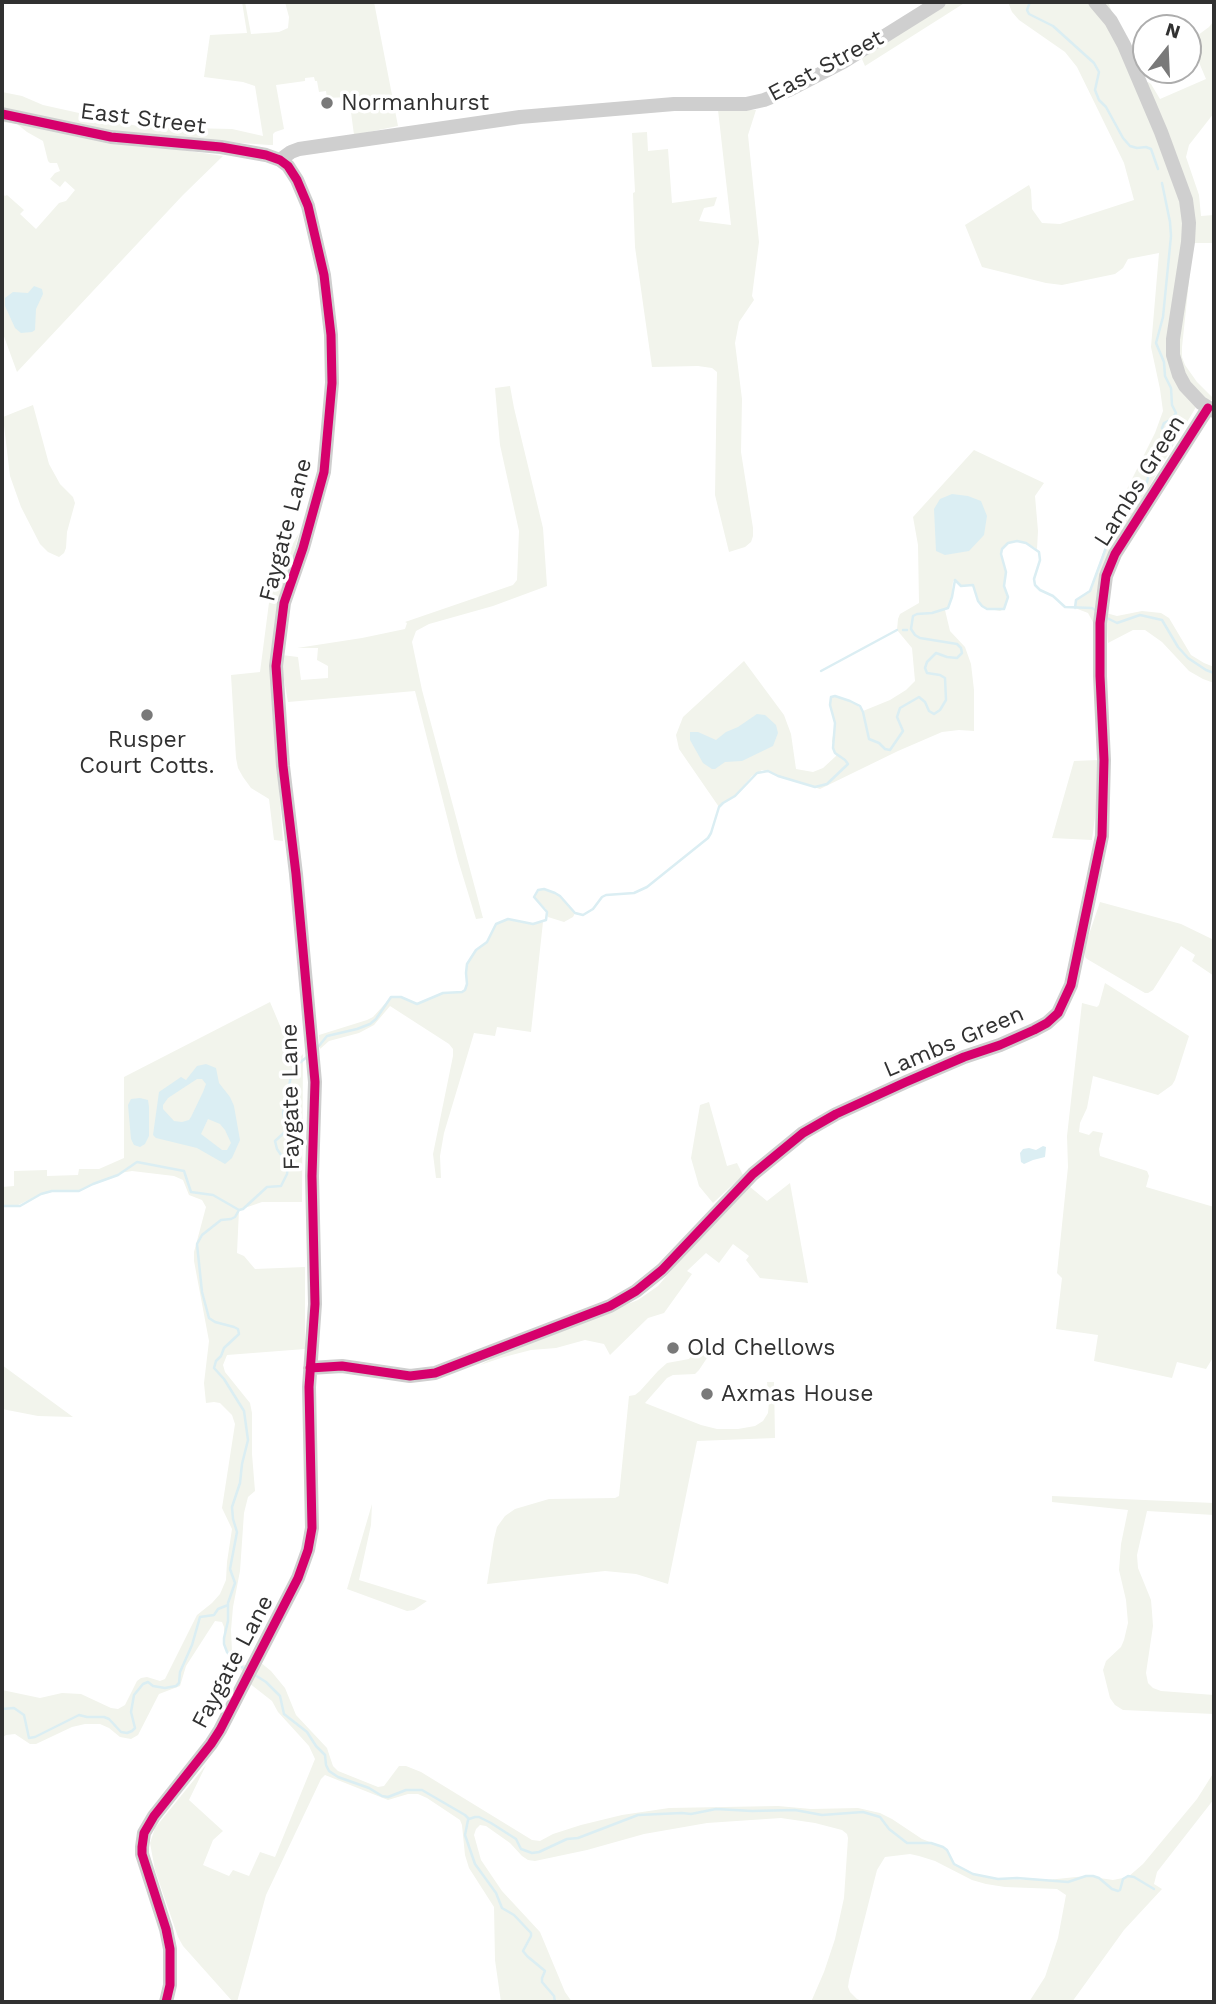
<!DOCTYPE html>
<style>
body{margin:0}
#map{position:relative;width:1216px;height:2004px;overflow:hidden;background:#fff;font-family:"Work Sans",sans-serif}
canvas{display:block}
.frame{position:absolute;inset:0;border:4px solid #313131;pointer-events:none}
.north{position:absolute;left:1132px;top:14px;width:70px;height:70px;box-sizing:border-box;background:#fff;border:2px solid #adadad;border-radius:50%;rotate:18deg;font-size:19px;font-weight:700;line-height:28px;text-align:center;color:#313131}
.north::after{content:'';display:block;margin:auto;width:24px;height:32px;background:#797979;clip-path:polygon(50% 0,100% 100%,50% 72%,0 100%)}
</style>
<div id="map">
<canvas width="1216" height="2004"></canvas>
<div class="frame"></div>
<div class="north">N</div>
</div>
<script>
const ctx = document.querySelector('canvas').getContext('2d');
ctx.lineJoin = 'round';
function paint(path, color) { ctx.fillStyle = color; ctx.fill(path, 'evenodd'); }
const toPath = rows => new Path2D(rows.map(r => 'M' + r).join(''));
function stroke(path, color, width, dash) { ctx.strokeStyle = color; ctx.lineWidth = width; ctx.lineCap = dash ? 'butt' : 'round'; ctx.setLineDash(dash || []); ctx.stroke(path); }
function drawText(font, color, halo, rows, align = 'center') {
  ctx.font = font + ' "Work Sans",sans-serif'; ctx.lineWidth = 7; ctx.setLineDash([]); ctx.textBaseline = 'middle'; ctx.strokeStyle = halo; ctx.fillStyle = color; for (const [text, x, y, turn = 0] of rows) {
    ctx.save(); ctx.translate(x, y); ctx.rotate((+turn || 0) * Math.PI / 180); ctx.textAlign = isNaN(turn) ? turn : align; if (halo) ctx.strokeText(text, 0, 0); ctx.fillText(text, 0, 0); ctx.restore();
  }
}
paint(toPath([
 [242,2,245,2,251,34,279,32,288,28,289,17,285,2,374,2,398,126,354,135,349,97,327,98,326,91,319,92,317,81,315,81,314,77,305,78,305,81,276,85,284,129,275,132,273,134,273,145,269,145,112,134,2,109,2,92,22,96,43,105,142,127,232,129,263,136,255,86,243,82,204,77,210,35,247,33],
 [946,2,966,2,865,66,862,59,867,53],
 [1008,2,1108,2,1141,85,1148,82,1151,84,1160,99,1206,79,1190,41,1209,27,1213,22,1214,2,1214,113,1189,145,1186,157,1199,195,1201,216,1214,215,1214,243,1193,243,1182,347,1182,357,1185,365,1197,382,1214,399,1196,407,1110,553,1094,624,1088,613,1075,608,1076,601,1090,590,1115,518,1125,493,1155,433,1163,411,1160,389,1151,347,1159,253,1128,259,1123,268,1115,274,1062,285,1046,283,982,267,965,225,1029,185,1031,190,1032,209,1042,223,1060,224,1134,200,1124,163,1077,67,1065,52,1019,20,1012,12],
 [718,110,756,110,748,135,759,242,752,296,754,300,739,322,735,343,742,399,741,452,753,528,753,536,751,542,745,547,729,552,715,495,717,372,712,368,698,366,652,367,635,247,633,193,635,192,632,133,647,132,648,151,668,149,672,203,717,197,714,206,704,208,699,221,731,225],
 [2,117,176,149,223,156,183,195,17,372,2,331,2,193,5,196,7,195,24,210,20,214,36,229,59,203,66,201,75,190,65,181,60,187,50,179,55,173,60,171,57,163,50,163,48,161,43,141,27,132,17,124,2,122],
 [510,386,514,408,543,528,547,586,493,606,429,624,416,631,412,642,422,690,483,918,476,919,458,860,415,691,288,702,282,668,282,655,298,657,301,680,328,678,328,666,317,660,318,648,297,648,362,638,405,629,407,623,405,622,513,585,517,580,519,531,500,445,495,388],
 [33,405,49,464,60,484,73,497,75,503,67,532,66,548,64,553,59,557,48,552,40,544,21,507,10,476,3,417],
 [974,450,1044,483,1035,496,1038,531,1037,549,1026,543,1017,541,1008,543,1002,549,1002,557,1006,572,1004,586,1008,599,1004,609,1000,611,984,608,978,601,973,585,961,586,956,580,953,581,951,603,945,610,950,631,965,647,971,664,974,690,974,731,959,730,942,732,898,751,820,789,762,770,752,776,735,796,723,803,719,807,679,749,676,735,683,717,744,661,784,715,791,734,796,769,813,772,823,768,836,756,832,741,835,723,830,705,831,697,835,696,855,703,863,711,890,700,906,690,915,681,912,648,897,630,898,619,900,614,919,603,918,545,913,517],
 [299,533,293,557,271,685,283,841,274,840,269,799,251,788,243,777,238,768,236,758,231,675,260,672,270,595,280,567],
 [1142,611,1161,613,1169,618,1191,655,1204,663,1214,667,1214,683,1203,679,1189,671,1162,642,1145,630,1133,630,1108,643,1106,613,1117,616],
 [1098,760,1097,801,1092,840,1052,838,1074,761],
 [544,889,560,896,575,913,573,917,564,922,548,917,546,909,534,897,538,890],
 [1100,902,1181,924,1214,940,1214,976,1192,961,1195,955,1181,946,1153,990,1148,993,1145,993,1087,959,1085,957,1084,949],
 [508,919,533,924,543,922,531,1032,497,1027,495,1036,474,1033,444,1133,440,1156,441,1178,436,1178,433,1154,453,1056,453,1049,449,1044,390,1006,374,1025,359,1033,329,1041,320,1049,319,1035,367,1020,373,1017,391,997,401,997,417,1004,443,993,462,992,467,987,467,964,476,950,487,942,496,924],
 [1105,983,1189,1036,1175,1080,1172,1085,1158,1095,1093,1076,1087,1108,1080,1123,1079,1132,1089,1135,1093,1131,1103,1133,1099,1149,1100,1156,1147,1171,1149,1176,1146,1187,1214,1207,1214,1356,1206,1369,1177,1362,1172,1378,1094,1361,1098,1335,1056,1329,1062,1278,1057,1273,1068,1167,1067,1136,1082,1003,1097,1007,1099,1005],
 [270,1002,289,1047,283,1062,292,1066,303,1054,302,1202,262,1202,239,1210,237,1253,244,1256,255,1269,305,1267,305,1349,227,1355,223,1365,225,1372,250,1403,252,1413,252,1454,255,1491,248,1497,244,1513,240,1571,233,1607,231,1630,232,1651,241,1663,248,1667,244,1673,231,1659,224,1644,224,1627,222,1622,215,1621,186,1666,180,1686,159,1694,138,1735,131,1739,120,1737,109,1728,100,1724,85,1724,72,1727,36,1744,30,1744,15,1734,6,1735,2,1738,2,1690,40,1698,62,1693,81,1694,111,1708,118,1709,125,1705,137,1681,141,1678,147,1677,160,1681,165,1679,197,1615,212,1603,220,1594,226,1580,227,1562,232,1529,222,1508,235,1424,232,1415,220,1403,214,1402,206,1403,204,1383,209,1341,194,1261,194,1252,206,1207,202,1200,189,1195,183,1180,174,1176,132,1171,120,1173,79,1191,62,1190,41,1194,14,1207,2,1206,2,1187,14,1186,14,1171,47,1170,47,1176,78,1175,79,1169,99,1169,124,1158,124,1077],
 [709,1102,727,1166,737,1163,743,1175,713,1203,699,1186,691,1158,700,1105],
 [790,1183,808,1283,760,1278,746,1260,749,1256,733,1244,719,1263,706,1253,687,1271,692,1274,664,1313,648,1318,610,1355,604,1344,585,1340,556,1348,531,1350,504,1357,480,1365,504,1352,638,1300,658,1286,697,1240,749,1186,767,1201],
 [701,1341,713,1349,699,1370,695,1374,673,1375,667,1378,645,1403,701,1425,717,1429,738,1429,755,1426,763,1421,768,1413,769,1401,767,1382,774,1382,775,1438,697,1441,668,1584,636,1574,605,1571,487,1584,494,1539,497,1527,505,1516,515,1509,549,1499,615,1498,619,1496,629,1396,635,1395,640,1391,658,1371,667,1363,689,1359],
 [2,1365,73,1417,38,1416,2,1409],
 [1052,1496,1214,1503,1214,1515,1147,1511,1137,1555,1138,1568,1151,1600,1152,1612,1153,1626,1146,1673,1148,1683,1153,1688,1161,1691,1214,1695,1214,1714,1123,1710,1115,1705,1110,1698,1103,1670,1106,1661,1121,1647,1124,1640,1128,1623,1126,1600,1119,1570,1121,1544,1128,1510,1052,1502],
 [372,1504,371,1525,359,1580,427,1601,414,1610,407,1611,347,1589],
 [260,1662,271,1671,285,1688,296,1715,327,1748,333,1766,338,1771,378,1787,384,1786,399,1766,406,1766,421,1772,532,1840,540,1841,553,1834,581,1825,622,1815,669,1808,778,1806,811,1809,858,1808,880,1813,892,1819,922,1839,943,1847,947,1850,954,1864,973,1874,998,1879,1047,1880,1086,1876,1113,1880,1128,1877,1143,1864,1197,1799,1214,1772,1214,1799,1157,1872,1154,1884,1162,1889,1124,1930,1072,2002,1029,2002,1045,1977,1058,1938,1066,1895,1057,1889,1005,1887,986,1884,972,1880,935,1861,919,1856,910,1854,885,1857,877,1870,849,1980,848,1987,850,1992,857,1999,864,2002,811,2002,824,1972,835,1939,844,1898,848,1838,847,1834,842,1830,815,1823,781,1818,707,1823,644,1834,587,1850,535,1861,528,1860,522,1856,510,1843,486,1826,480,1825,476,1829,474,1835,481,1860,502,1891,540,1932,565,1992,572,2002,501,2002,495,1960,494,1907,469,1868,465,1855,462,1825,460,1820,427,1798,418,1794,408,1794,388,1800,325,1775,321,1779,266,1895,237,2002,233,2002,183,1946,178,1937,155,1870,150,1843,155,1828,206,1765,189,1800,223,1831,213,1840,203,1865,229,1876,233,1870,249,1876,260,1852,275,1857,315,1759,309,1746,278,1712,272,1701,249,1683]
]), '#f2f4ec');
paint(toPath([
 [34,286,42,289,43,294,36,309,35,330,32,332,21,333,15,328,5,306,5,298,13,292,28,293],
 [952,494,968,496,981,501,987,516,984,535,969,551,945,555,936,551,934,509,940,499],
 [757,714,765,715,776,725,778,733,773,746,742,761,725,762,715,769,712,769,703,763,690,740,690,732,698,732,716,740,726,732,738,727],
 [206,1064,216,1068,219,1083,230,1097,234,1106,240,1140,232,1158,225,1164,197,1148,156,1138,153,1135,159,1092,181,1077,186,1080,197,1066],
 [197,1079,202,1079,206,1084,203,1092,191,1117,189,1120,182,1122,174,1121,163,1109,163,1105,168,1098],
 [208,1119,220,1124,225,1130,231,1143,227,1150,222,1150,201,1134],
 [140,1098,148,1100,149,1107,149,1136,145,1144,140,1147,134,1145,131,1139,128,1105,131,1099],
 [1043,1146,1046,1147,1045,1157,1033,1160,1024,1164,1021,1162,1020,1153,1023,1149,1029,1148,1036,1150]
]), '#dbeef3');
stroke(toPath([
 [1030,2,1027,10,1029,14,1053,26,1094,63,1099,72,1095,90,1099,100,1106,107,1123,138,1130,146,1137,148,1146,147,1151,149,1158,169],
 [1075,608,1076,600,1090,591,1110,537,1147,482,1153,456,1160,449,1172,444,1173,441,1173,438,1162,428,1164,423,1172,419,1176,413,1172,405,1171,388,1165,376,1164,362,1156,343,1163,317,1171,236,1170,222,1162,183],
 [1105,617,1117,623,1140,615,1162,620,1178,647,1188,658,1206,670,1214,673],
 [903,630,907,630],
 [821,671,897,630],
 [318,1047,327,1036,357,1029,370,1024,376,1019,391,997,401,997,417,1004,443,993,462,992,465,990,467,984,466,973,467,964,476,950,487,942,496,924,508,919,533,924,546,920,547,912,534,897,538,890,544,889,555,893,560,896,575,913,583,915,593,909,602,897,606,895,634,893,647,887,708,838,711,833,719,807,723,803,735,796,757,773,768,771,778,776,815,787,827,784,848,764,845,760,835,753,833,748,835,723,830,705,831,697,835,696,850,701,860,706,863,712,869,739,879,743,885,749,890,750,903,731,897,717,900,708,919,697,925,702,929,711,934,714,940,710,946,700,945,678,940,675,927,673,925,668,927,662,936,653,947,657,957,658,962,653,961,648,957,644,920,638,915,635,911,629,913,616,917,614,932,613,948,608,952,597,955,580,961,586,973,585,978,601,982,606,987,609,1004,609,1008,597,1004,586,1006,572,1001,554,1002,549,1008,543,1017,541,1026,543,1039,552,1040,560,1034,579,1035,585,1040,590,1053,596,1065,607,1092,608,1097,611],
 [2,1206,20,1206,41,1194,52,1191,79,1191,93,1184,118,1175,137,1162,184,1171,191,1192,213,1195,239,1210],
 [246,1670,233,1660,227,1652,224,1644,224,1638,228,1621,228,1603,235,1583,230,1569,237,1532,233,1519,232,1507,240,1483,242,1464,248,1440,244,1411,224,1379,214,1368,216,1361,221,1356,224,1348,239,1334,238,1329,234,1327,215,1322,209,1318,202,1292,197,1244,202,1235,221,1220,231,1219,235,1217,239,1210,243,1209,267,1187,281,1186,287,1174,288,1165,277,1149,275,1141,285,1132,286,1127,283,1113,292,1072,296,1066,308,1056],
 [255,1675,266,1682,280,1696,284,1714,307,1732,316,1746,325,1755,326,1765,329,1771,338,1777,369,1788,382,1796,388,1797,406,1790,422,1790,465,1815,469,1819],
 [2,1709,14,1708,24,1715,29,1738,35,1737,79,1715,87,1717,104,1717,109,1719,121,1732,127,1733,132,1731,135,1728,131,1712,134,1695,143,1684,148,1682,153,1686,165,1688,176,1686,179,1683,180,1672,192,1645,200,1617,214,1615,218,1609,228,1605],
 [469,1819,475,1817,479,1817,491,1823,516,1839,521,1849,532,1853,539,1852,567,1839,578,1838,638,1815,682,1813,691,1814,716,1809,752,1811,795,1810,822,1815,863,1812,880,1817,889,1829,907,1843,931,1843,943,1847,947,1850,954,1864,973,1874,998,1879,1017,1878,1068,1882,1086,1876,1093,1876,1099,1878,1112,1889,1118,1891,1120,1890,1123,1879,1128,1876,1134,1877,1154,1889],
 [468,1820,465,1835,475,1864,496,1893,502,1908,514,1915,531,1933,531,1936,523,1951,527,1956,545,1971,542,1978,542,1982,554,1996,555,2002]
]), '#dbeef3', 2.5);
stroke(toPath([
 [1095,2,1111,21,1124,45,1161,132,1186,200,1189,223,1188,242,1173,339,1173,355,1179,375,1185,386,1201,403,1214,411],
 [2,114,111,137,221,147,266,155,280,160,288,166,297,180,308,206,324,275,331,335,332,383,324,472,303,548,284,603,276,666,283,766,296,874,315,1082,312,1176,315,1304,309,1387,312,1528,308,1550,298,1578,220,1730,211,1744,154,1816,144,1833,142,1847,142,1854,166,1929,170,1949,170,1985,166,2002],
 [280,160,291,152,299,149,520,117,674,104,746,104,764,100,789,90,843,62,939,2],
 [310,1368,342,1366,410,1376,435,1373,610,1306,636,1291,662,1270,753,1174,803,1133,836,1114,906,1082,964,1057,1000,1045,1034,1030,1047,1023,1058,1013,1071,985,1102,836,1104,760,1100,676,1100,623,1106,576,1115,554,1208,408]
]), '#cfcfcf', 14);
stroke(toPath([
 [2,114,111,137,221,147,266,155,280,160,288,166,297,180,308,206,324,275,331,335,332,383,324,472,303,548,284,603,276,666,283,766,296,874,315,1082,312,1176,315,1304,309,1387,312,1528,308,1550,298,1578,220,1730,211,1744,154,1816,144,1833,142,1847,142,1854,166,1929,170,1949,170,1985,166,2002],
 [310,1368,342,1366,410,1376,435,1373,610,1306,636,1291,662,1270,753,1174,803,1133,836,1114,906,1082,964,1057,1000,1045,1034,1030,1047,1023,1058,1013,1071,985,1102,836,1104,760,1100,676,1100,623,1106,576,1115,554,1208,408]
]), '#d6006c', 9);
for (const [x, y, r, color] of [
 [327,103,7,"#797979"],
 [147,715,7,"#797979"],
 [673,1348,7,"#797979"],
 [707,1394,7,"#797979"]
]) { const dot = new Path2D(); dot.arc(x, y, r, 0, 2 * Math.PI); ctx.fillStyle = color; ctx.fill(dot); stroke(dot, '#fff', 2.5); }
drawText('23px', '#313131', '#fff', [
 ["East Street",826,66,-28],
 ["East Street",143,119,7],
 ["Lambs Green",1140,481,-58],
 ["Faygate Lane",286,530,-75],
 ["Lambs Green",954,1042,-23],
 ["Faygate Lane",291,1097,-91],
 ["Faygate Lane",233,1662,-62]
]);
drawText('23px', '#313131', '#fff', [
 ["Normanhurst",341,103],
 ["Rusper",147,740,"center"],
 ["Court Cotts.",147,766,"center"],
 ["Old Chellows",687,1348],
 ["Axmas House",721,1394]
], 'left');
</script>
